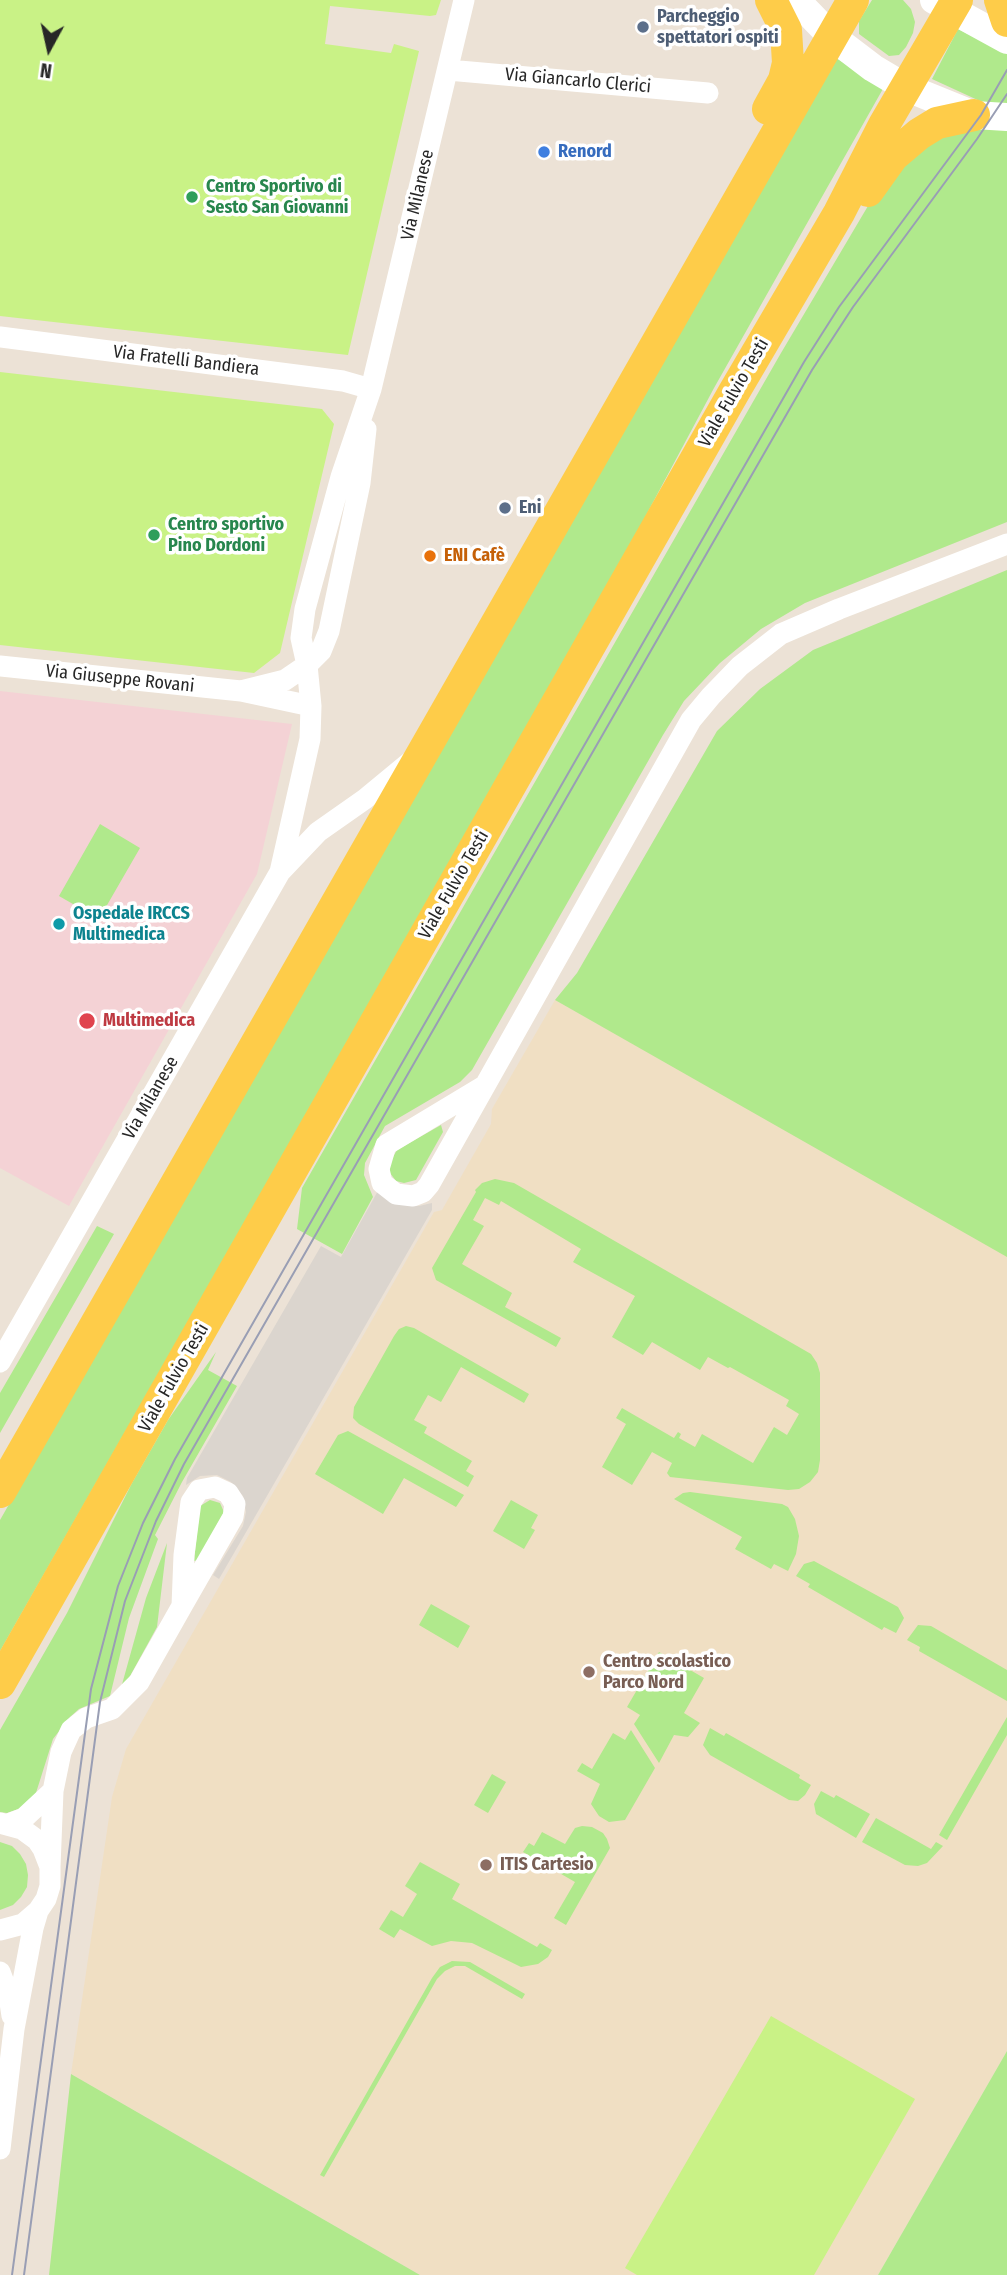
<!DOCTYPE html>
<meta charset="utf-8">
<style>
body{margin:0}
#map{position:relative;width:1007px;height:2275px;overflow:hidden;background:#ece2d6;font-family:"Fira Sans Condensed",sans-serif}
canvas{display:block}
.north{position:absolute;left:14px;top:14px;width:70px;height:70px;-webkit-text-stroke:5px #fff;paint-order:stroke;rotate:188deg;font-size:19px;font-weight:700;line-height:28px;text-align:center;color:#272727}
.north::after{content:'';display:block;margin:auto;width:24px;height:32px;background:#272727;clip-path:polygon(50% 0,100% 100%,50% 72%,0 100%)}
</style>
<div id="map">
<canvas width="1007" height="2275"></canvas>
<div class="north">N</div>
</div>
<script>
const ctx = document.querySelector('canvas').getContext('2d');
ctx.lineJoin = 'round';
function paint(path, color) { ctx.fillStyle = color; ctx.fill(path, 'evenodd'); }
const toPath = rows => new Path2D(rows.map(r => 'M' + r).join(''));
function stroke(path, color, width, dash) { ctx.strokeStyle = color; ctx.lineWidth = width; ctx.lineCap = dash ? 'butt' : 'round'; ctx.setLineDash(dash || []); ctx.stroke(path); }
function drawText(font, color, halo, rows, align = 'center') {
  ctx.font = font + ' "Fira Sans Condensed",sans-serif'; ctx.lineWidth = 7; ctx.setLineDash([]); ctx.textBaseline = 'middle'; ctx.strokeStyle = halo; ctx.fillStyle = color; for (const [text, x, y, turn = 0] of rows) {
    ctx.save(); ctx.translate(x, y); ctx.rotate((+turn || 0) * Math.PI / 180); ctx.textAlign = isNaN(turn) ? turn : align; if (halo) ctx.strokeText(text, 0, 0); ctx.fillText(text, 0, 0); ctx.restore();
  }
}
paint(toPath([
 [555,1000,1007,1253,1007,2051,878,2275,420,2275,71,2074,112,1797,126,1749,434,1212,442,1210,491,1124,492,1109]
]), '#f0dfc3');
paint(toPath([
 [0,691,292,724,257,874,69,1206,0,1168]
]), '#f4d2d5');
paint(toPath([
 [872,0,903,0,911,9,915,22,913,33,906,47,899,55,889,56,859,34,859,21],
 [958,29,1007,53,1007,104,982,102,932,79],
 [836,58,884,87,714,388,611,581,0,1651,0,1520],
 [1007,126,1007,522,805,603,761,629,720,663,684,701,663,735,472,1070,460,1082,385,1126,365,1163,364,1175,373,1197,342,1254,297,1229,302,1188,781,353,894,162,943,128],
 [1007,570,1007,1257,555,1000,577,973,717,731,760,689,813,650],
 [100,824,140,848,99,919,59,896],
 [441,1125,443,1132,416,1180,404,1183,396,1181,390,1173,390,1162,397,1150],
 [495,1179,514,1183,811,1354,817,1363,820,1373,820,1460,818,1472,810,1482,799,1489,788,1490,670,1477,667,1473,672,1463,652,1452,632,1485,602,1467,626,1424,616,1418,622,1408,674,1438,678,1432,681,1434,679,1438,695,1447,702,1434,753,1463,774,1427,787,1435,799,1414,786,1406,789,1400,730,1367,728,1368,708,1357,700,1370,652,1342,643,1355,612,1337,635,1296,573,1262,581,1249,501,1201,499,1205,485,1198,473,1220,484,1226,462,1264,512,1293,505,1307,561,1338,556,1347,436,1280,432,1268,476,1192,475,1190,482,1183],
 [97,1226,114,1234,0,1433,0,1393],
 [406,1326,414,1328,529,1394,524,1403,461,1367,441,1402,428,1395,414,1420,427,1427,424,1433,472,1461,466,1471,474,1476,468,1487,359,1424,353,1418,354,1407,394,1336,399,1329],
 [216,1352,208,1370,237,1386,182,1482,155,1535,158,1539,129,1618,110,1696,79,1709,70,1717,53,1739,35,1796,24,1807,7,1813,0,1812,0,1730,67,1613,132,1483,168,1420],
 [348,1431,464,1495,456,1507,404,1478,383,1514,315,1474,338,1435],
 [690,1492,782,1504,788,1507,795,1519,799,1536,796,1554,788,1571,774,1564,771,1569,735,1549,742,1537,674,1499,683,1493],
 [210,1500,220,1503,224,1512,198,1560,194,1561,200,1506],
 [511,1500,538,1515,531,1528,535,1530,524,1549,493,1531],
 [167,1543,157,1627,129,1678,121,1688,146,1598],
 [814,1561,898,1607,904,1618,896,1633,884,1627,882,1630,808,1587,810,1584,796,1576,804,1564],
 [431,1604,470,1626,458,1648,419,1625],
 [918,1625,931,1626,1007,1670,1007,1701,919,1651,920,1647,907,1640],
 [659,1652,704,1678,684,1713,700,1723,688,1737,674,1735,659,1763,634,1724,640,1715,627,1707],
 [1007,1717,1007,1735,947,1840,939,1835],
 [710,1728,724,1736,726,1733,800,1775,799,1778,811,1785,805,1795,798,1801,789,1800,710,1755,703,1745],
 [631,1730,655,1768,625,1820,609,1822,599,1816,591,1804,600,1784,577,1771,582,1763,592,1769,613,1733,625,1740],
 [492,1774,506,1782,488,1813,474,1805],
 [821,1791,834,1798,836,1795,870,1814,856,1838,816,1814,814,1804],
 [876,1818,931,1849,936,1842,943,1846,927,1863,918,1866,905,1865,862,1842],
 [582,1826,592,1827,603,1833,607,1839,610,1848,566,1925,554,1918,575,1882,523,1852,529,1843,534,1846,542,1832,565,1844,575,1828],
 [0,1842,12,1846,20,1854,26,1864,28,1875,27,1887,21,1897,13,1905,0,1910],
 [420,1862,460,1884,452,1899,537,1947,540,1943,552,1950,548,1957,538,1964,521,1967,472,1943,451,1941,432,1946,400,1929,394,1938,379,1929,391,1910,403,1917,417,1894,405,1886],
 [452,1961,470,1962,525,1994,522,1999,465,1966,455,1966,445,1971,437,1979,324,2177,320,2175,432,1978,440,1967],
 [1007,2051,1007,2275,878,2275],
 [71,2074,420,2275,49,2275]
]), '#b0e98c');
paint(toPath([
 [0,0,441,0,436,15,430,16,330,6,325,44,391,53,394,44,419,51,348,355,0,316],
 [0,372,322,409,334,424,280,653,254,673,0,645],
 [771,2016,915,2099,814,2275,637,2275,625,2268]
]), '#c9f286');
paint(toPath([
 [379,1189,406,1205,419,1206,432,1203,432,1210,219,1579,213,1575,243,1526,246,1512,243,1496,231,1482,217,1475,200,1476,186,1485,187,1478,321,1246,341,1257]
]), '#dbd5ce');
stroke(toPath([
 [448,70,708,93],
 [0,337,343,381,371,389],
 [0,666,241,691,311,706],
 [241,691,285,680,307,665,321,651,329,631,360,483,366,429],
 [281,871,318,832,365,799,411,761],
 [484,1086,386,1145,379,1169,382,1183,396,1194,413,1196,423,1192,429,1185,691,720,711,696,740,666,781,634,839,609,1007,544],
 [0,1362,280,872,310,739,311,706,307,665,301,638,305,609,341,477,371,389,464,0],
 [0,1823,22,1829,37,1840,43,1849,50,1867,50,1886,46,1899,38,1911,23,1924,0,1930],
 [8,1824,24,1818,53,1791],
 [50,1867,53,1791,61,1752,71,1730,86,1718,112,1709,139,1682,182,1606,233,1517,235,1504,228,1493,215,1487,199,1490,191,1502,184,1555,182,1606],
 [0,1972,9,1996,12,2016],
 [0,2149,14,2029,33,1928,38,1911]
]), '#fff', 21);
stroke(toPath([
 [796,0,831,36,873,68,905,87,974,115,1007,117],
 [934,0,1007,40]
]), '#fff', 28);
stroke(toPath([
 [1000,0,1007,21],
 [768,109,784,80,788,63,786,30,771,0],
 [868,191,893,156,919,134,937,123,974,115],
 [0,1492,853,0],
 [0,1683,734,392,839,213,884,125,957,0]
]), '#fecc49', 32);
stroke(toPath([
 [12,2275,91,1689,118,1586,143,1523,175,1459,804,362,839,307,981,115,1007,70],
 [24,2275,100,1702,125,1601,156,1521,184,1464,812,370,853,307,977,139,1007,94]
]), '#999eb4', 2);
for (const [x, y, r, color] of [
 [643,27,7,"#5c6f8a"],
 [544,152,7,"#3f7fe0"],
 [192,197,7,"#2e9e5b"],
 [505,508,7,"#5c6f8a"],
 [154,535,7,"#2e9e5b"],
 [430,556,7,"#e8710a"],
 [59,924,7,"#0f9aa8"],
 [87,1021,9,"#e0444e"],
 [589,1672,7,"#8d6e63"],
 [486,1865,7,"#8d6e63"]
]) { const dot = new Path2D(); dot.arc(x, y, r, 0, 2 * Math.PI); ctx.fillStyle = color; ctx.fill(dot); stroke(dot, '#fff', 2.5); }
drawText('bold 18px', '#4e5e75', '#fff', [
 ["Parcheggio",657,17],
 ["spettatori ospiti",657,38],
 ["Eni",519,508]
], 'left');
drawText('18px', '#272727', '#fff', [
 ["Via Giancarlo Clerici",578,81,5],
 ["Via Milanese",418,195,-77],
 ["Via Fratelli Bandiera",186,361,7],
 ["Viale Fulvio Testi",734,393,-60],
 ["Via Giuseppe Rovani",120,679,6],
 ["Viale Fulvio Testi",454,885,-60],
 ["Via Milanese",151,1098,-60],
 ["Viale Fulvio Testi",174,1378,-60]
]);
drawText('bold 18px', '#366cbe', '#fff', [
 ["Renord",558,152]
], 'left');
drawText('bold 18px', '#27864d', '#fff', [
 ["Centro Sportivo di",206,187],
 ["Sesto San Giovanni",206,208],
 ["Centro sportivo",168,525],
 ["Pino Dordoni",168,546]
], 'left');
drawText('bold 18px', '#c56008', '#fff', [
 ["ENI Cafè",444,556]
], 'left');
drawText('bold 18px', '#0d838f', '#fff', [
 ["Ospedale IRCCS",73,914],
 ["Multimedica",73,935]
], 'left');
drawText('bold 18px', '#be3a42', '#fff', [
 ["Multimedica",103,1021]
], 'left');
drawText('bold 18px', '#785e54', '#fff', [
 ["Centro scolastico",603,1662],
 ["Parco Nord",603,1683],
 ["ITIS Cartesio",500,1865]
], 'left');
</script>
